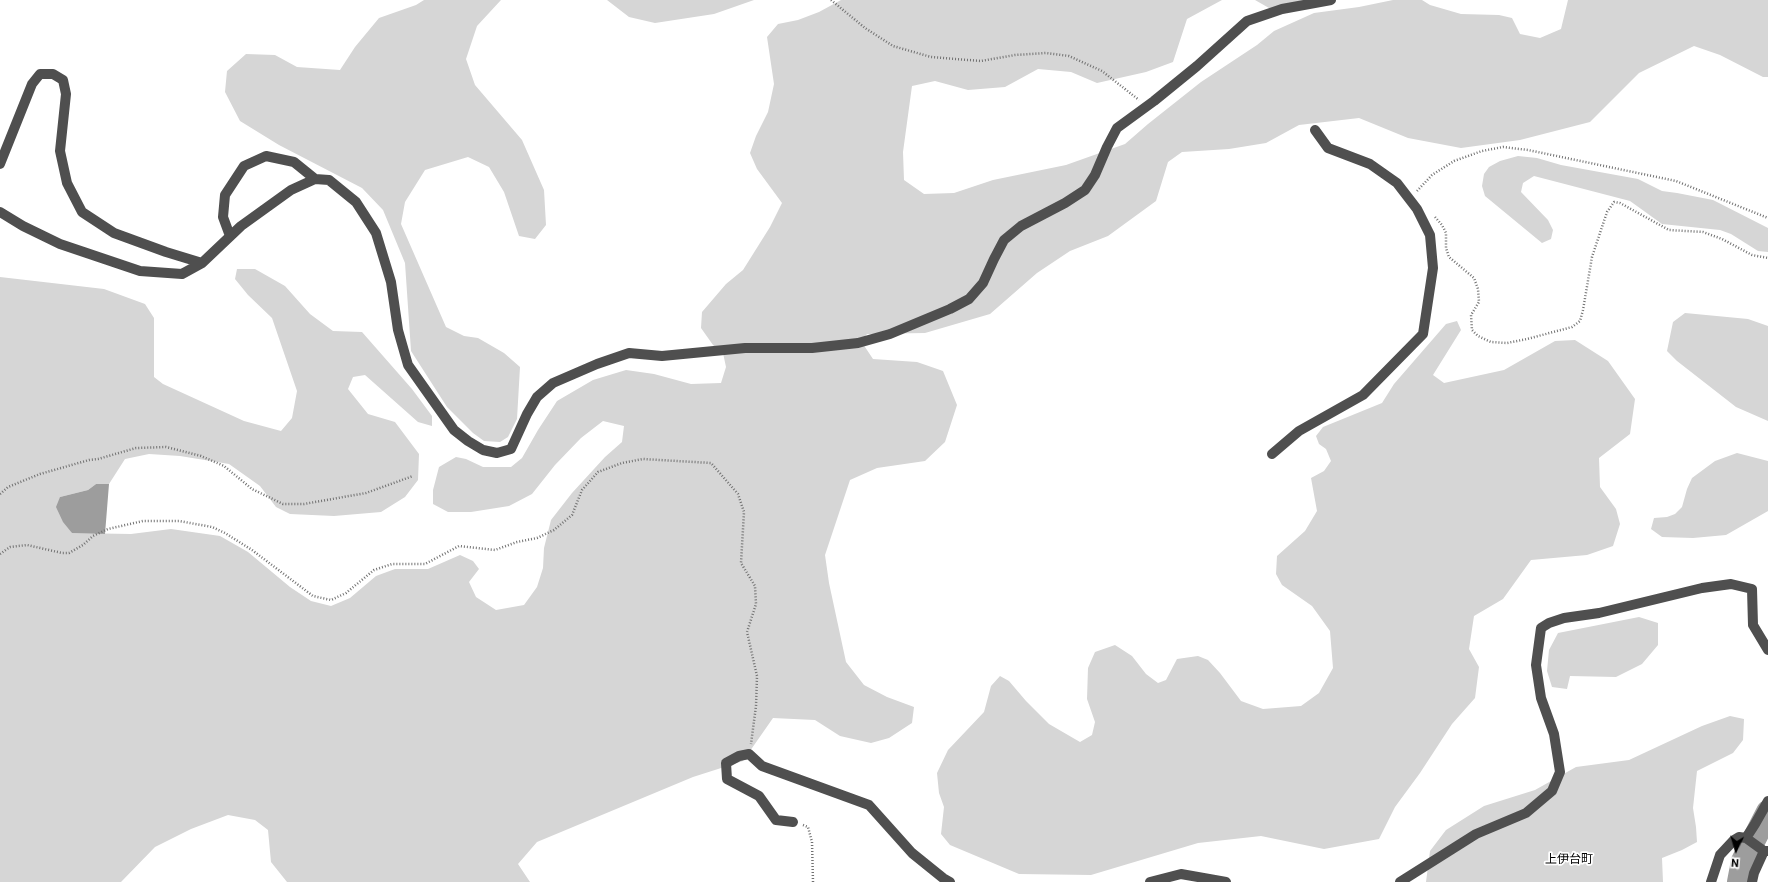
<!DOCTYPE html>
<meta charset="utf-8">
<style>
body{margin:0}
#map{position:relative;width:1768px;height:882px;overflow:hidden;background:#fff;font-family:Roboto,sans-serif}
canvas{display:block}
.north{position:absolute;left:1716px;top:830px;width:40px;height:40px;-webkit-text-stroke:3px #fff;paint-order:stroke;rotate:185deg;font-size:11px;font-weight:700;line-height:16px;text-align:center;color:#000}
.north::after{content:'';display:block;margin:auto;width:14px;height:18px;background:#000;clip-path:polygon(50% 0,100% 100%,50% 72%,0 100%)}
</style>
<div id="map">
<canvas width="1768" height="882"></canvas>
<div class="north">N</div>
</div>
<script>
const ctx = document.querySelector('canvas').getContext('2d');
ctx.lineJoin = 'round';
function paint(path, color) { ctx.fillStyle = color; ctx.fill(path, 'evenodd'); }
const toPath = rows => new Path2D(rows.map(r => 'M' + r).join(''));
function stroke(path, color, width, dash) { ctx.strokeStyle = color; ctx.lineWidth = width; ctx.lineCap = dash ? 'butt' : 'round'; ctx.setLineDash(dash || []); ctx.stroke(path); }
function drawText(font, color, halo, rows, align = 'center') {
  ctx.font = font + ' Roboto,"Noto Sans JP",sans-serif'; ctx.lineWidth = 3.5; ctx.setLineDash([]); ctx.textBaseline = 'middle'; ctx.strokeStyle = halo; ctx.fillStyle = color; for (const [text, x, y, turn = 0] of rows) {
    ctx.save(); ctx.translate(x, y); ctx.rotate((+turn || 0) * Math.PI / 180); ctx.textAlign = isNaN(turn) ? turn : align; if (halo) ctx.strokeText(text, 0, 0); ctx.fillText(text, 0, 0); ctx.restore();
  }
}
paint(toPath([
 [424,0,501,0,477,26,466,59,475,85,522,140,544,190,546,225,535,239,519,236,504,192,489,167,468,157,425,170,405,202,401,224,446,327,464,336,478,338,504,353,520,367,517,419,508,437,500,442,484,441,473,433,447,407,411,351,405,263,383,210,362,188,279,145,240,121,225,92,227,71,246,54,275,55,297,67,340,70,355,47,379,18,416,5],
 [607,0,754,0,714,14,655,23,629,17],
 [841,0,1222,0,1187,19,1173,62,1146,72,1097,83,1071,72,1038,69,1005,87,968,90,935,81,912,86,903,152,904,180,924,194,954,193,993,180,1066,165,1125,144,1148,124,1201,82,1257,45,1274,31,1314,13,1359,7,1393,0,1422,0,1430,5,1461,14,1499,15,1512,18,1520,34,1540,38,1561,29,1568,0,1768,0,1768,77,1763,77,1720,55,1694,46,1639,73,1590,122,1520,140,1461,148,1408,138,1359,118,1299,125,1266,143,1229,149,1182,152,1168,162,1156,201,1108,236,1070,251,1037,273,990,314,925,333,867,334,861,341,873,359,917,362,943,371,957,405,945,442,925,461,877,468,850,480,825,555,829,583,846,662,864,685,887,697,914,707,912,723,889,738,871,743,840,736,815,720,773,718,743,761,693,777,537,842,518,864,530,882,287,882,271,862,268,830,255,820,228,815,191,829,155,847,121,882,0,882,0,277,104,289,145,304,154,318,154,377,163,384,244,421,281,431,292,418,297,391,272,318,248,295,235,279,237,269,255,269,285,286,310,314,333,331,362,332,412,389,432,416,432,426,418,422,365,375,353,377,348,389,368,414,395,422,419,454,418,480,405,497,381,512,334,516,290,514,276,507,260,486,229,464,180,456,149,454,125,459,109,484,96,484,88,490,60,497,72,533,131,534,171,529,220,536,248,552,290,587,311,601,331,606,350,598,376,576,395,569,428,569,460,555,473,561,479,569,469,582,476,597,496,610,524,605,537,587,543,568,544,548,551,520,572,493,605,457,622,442,624,426,603,421,581,438,555,465,532,494,509,506,471,512,448,512,433,504,433,490,439,467,456,457,466,459,483,467,511,467,522,458,538,430,557,401,593,380,626,370,654,374,691,384,721,383,726,367,723,353,713,345,701,328,702,312,726,284,743,270,770,227,782,203,757,169,750,153,756,136,768,112,774,84,767,37,778,24,798,20,819,12],
 [1255,0,1309,0,1286,9,1269,8],
 [1518,156,1537,158,1561,165,1638,179,1662,191,1677,193,1713,200,1768,228,1768,252,1758,251,1731,234,1720,230,1662,224,1630,201,1534,176,1523,183,1521,192,1548,220,1553,230,1551,239,1542,243,1485,196,1482,186,1484,174,1489,167,1500,161],
 [1685,313,1748,319,1768,326,1768,421,1736,407,1677,361,1667,351,1673,322],
 [1457,321,1461,330,1433,375,1444,383,1504,370,1555,341,1575,340,1608,361,1635,399,1630,434,1599,458,1600,487,1616,509,1620,524,1613,546,1587,555,1531,560,1503,599,1474,616,1469,649,1479,667,1475,698,1452,724,1420,773,1395,807,1379,839,1324,849,1261,836,1198,843,1091,875,1019,874,950,845,941,834,944,807,939,793,937,773,948,750,984,712,991,686,1000,676,1009,681,1026,701,1049,724,1080,742,1092,735,1095,722,1087,699,1088,668,1095,652,1115,645,1132,656,1146,674,1158,683,1166,680,1177,659,1198,656,1208,660,1220,673,1241,701,1263,709,1301,706,1319,693,1333,668,1330,631,1312,606,1282,585,1276,574,1277,556,1305,531,1317,511,1311,478,1324,471,1331,461,1326,449,1319,444,1316,436,1323,427,1382,403,1394,384,1446,324],
 [1737,453,1768,461,1768,511,1726,535,1693,538,1662,537,1651,529,1654,518,1667,517,1675,514,1682,507,1687,489,1692,478,1715,461],
 [1639,617,1658,623,1658,645,1642,664,1616,677,1570,676,1567,689,1552,687,1547,671,1549,650,1558,633],
 [1730,716,1744,719,1743,740,1733,753,1697,771,1693,808,1696,827,1697,842,1682,850,1662,858,1663,882,1426,882,1430,851,1446,830,1484,806,1535,790,1576,767,1629,760,1702,726]
]), '#d6d6d6');
paint(toPath([
 [96,484,109,484,105,534,72,533,63,522,56,507,60,497,88,490]
]), '#9d9d9d');
stroke(toPath([
 [1739,882,1743,861,1768,812]
]), '#9d9d9d', 24);
stroke(toPath([
 [831,0,865,28,893,46,931,57,981,61,1015,55,1046,53,1069,56,1102,71,1139,100],
 [1417,191,1432,175,1454,161,1482,151,1503,147,1528,150,1676,181,1768,218],
 [1435,217,1442,225,1446,233,1446,248,1449,257,1474,278,1478,289,1479,302,1471,315,1472,330,1478,336,1491,342,1507,343,1527,339,1572,327,1580,321,1583,310,1592,257,1607,212,1614,202,1620,203,1669,230,1703,232,1722,239,1752,255,1768,258],
 [0,494,8,487,40,474,89,460,98,459,136,448,166,447,201,456,224,466,252,489,283,504,304,504,366,493,413,476],
 [0,554,10,547,27,545,62,553,69,553,83,545,93,536,108,529,143,521,179,521,212,527,225,533,252,550,313,596,331,600,346,593,374,570,392,564,425,564,459,546,495,550,517,542,537,538,554,530,572,515,582,490,598,472,622,463,643,459,711,463,738,494,744,512,741,563,755,586,756,604,747,632,757,676,756,706,751,744],
 [803,825,808,827,812,842,813,882]
]), '#717171', 2.5, [1, 2]);
stroke(toPath([
 [0,164,32,84,40,74,53,74,63,80,66,94,60,151,67,183,82,212,114,233,166,252,202,263],
 [0,212,23,226,60,244,140,271,182,274,202,263,241,226,291,190,315,179,329,180,356,202,376,233,391,282,398,330,408,365,454,430,468,441,483,450,497,453,511,449,527,414,537,397,553,383,597,364,629,353,662,356,745,348,812,348,858,343,890,334,950,309,969,299,983,283,994,259,1004,240,1021,226,1065,203,1085,190,1095,175,1107,147,1117,128,1154,101,1197,66,1247,21,1282,9,1331,0],
 [230,236,223,217,225,195,244,166,266,156,294,162,315,179],
 [1272,454,1299,431,1363,395,1423,334,1433,268,1430,235,1417,209,1397,183,1370,164,1328,148,1315,130],
 [793,822,776,820,759,796,727,779,726,763,739,756,749,754,762,766,869,805,912,853,943,878,950,882],
 [1746,838,1755,824,1768,801],
 [1150,882,1181,874,1226,882],
 [1400,882,1476,834,1526,813,1552,791,1560,772,1554,734,1541,698,1536,665,1541,628,1549,623,1564,618,1599,613,1702,588,1731,584,1752,589,1753,625,1768,650],
 [1711,882,1720,855,1734,840,1739,837,1746,838,1764,851,1768,851],
 [1752,882,1754,873,1764,851]
]), '#4f4f4f', 10);
drawText('12px', '#000', '#fff', [
 ["上伊台町",1569,860]
]);
</script>
